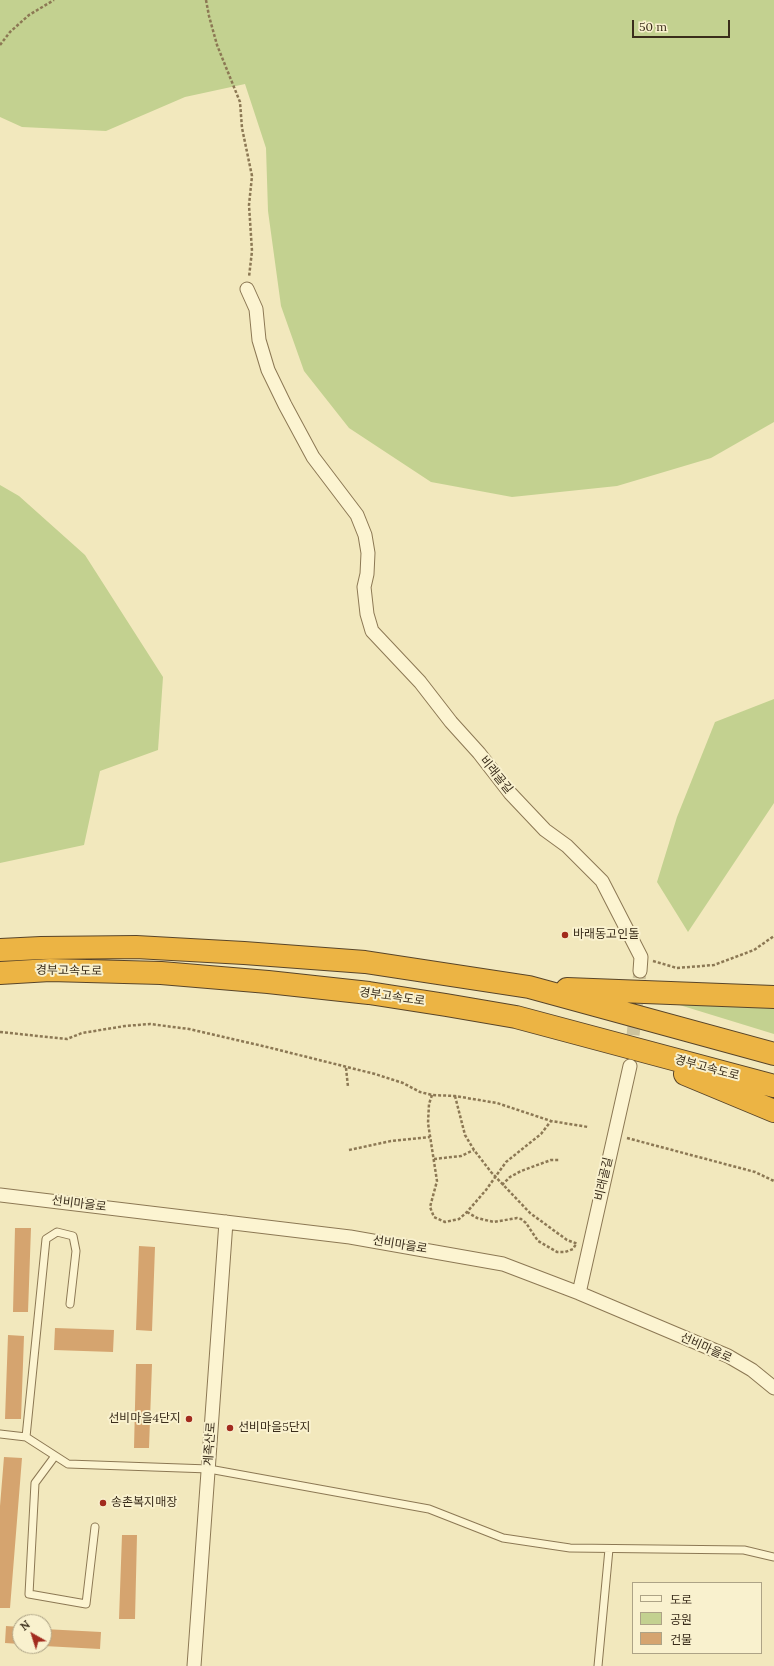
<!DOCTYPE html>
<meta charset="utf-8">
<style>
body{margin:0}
#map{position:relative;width:774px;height:1666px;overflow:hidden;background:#f2e8bd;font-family:Lora,"Noto Sans KR",serif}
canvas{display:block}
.legend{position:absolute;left:632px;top:1582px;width:130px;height:72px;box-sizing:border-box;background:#f9f1ce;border:1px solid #ada386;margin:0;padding:5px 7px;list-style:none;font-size:12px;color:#3a2d1b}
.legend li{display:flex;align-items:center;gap:8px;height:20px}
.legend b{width:20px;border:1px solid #ada386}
.north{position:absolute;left:12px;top:1614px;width:40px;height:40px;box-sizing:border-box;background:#f9f1ce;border:1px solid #ada386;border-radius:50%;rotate:321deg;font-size:11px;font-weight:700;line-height:16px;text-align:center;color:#3a2d1b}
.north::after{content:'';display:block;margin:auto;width:14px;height:18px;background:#a22b1e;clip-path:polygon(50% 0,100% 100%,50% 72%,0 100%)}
.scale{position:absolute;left:632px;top:20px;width:98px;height:18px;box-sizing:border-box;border:2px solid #3a2d1b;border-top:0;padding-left:5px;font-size:12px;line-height:14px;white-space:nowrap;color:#3a2d1b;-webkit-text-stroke:3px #f9f1ce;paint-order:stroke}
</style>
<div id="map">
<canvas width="774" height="1666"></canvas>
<ul class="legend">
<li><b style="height:5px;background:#fcf4d1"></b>도로</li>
<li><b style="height:11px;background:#c3d190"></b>공원</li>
<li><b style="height:11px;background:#d5a46f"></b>건물</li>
</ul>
<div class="north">N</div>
<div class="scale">50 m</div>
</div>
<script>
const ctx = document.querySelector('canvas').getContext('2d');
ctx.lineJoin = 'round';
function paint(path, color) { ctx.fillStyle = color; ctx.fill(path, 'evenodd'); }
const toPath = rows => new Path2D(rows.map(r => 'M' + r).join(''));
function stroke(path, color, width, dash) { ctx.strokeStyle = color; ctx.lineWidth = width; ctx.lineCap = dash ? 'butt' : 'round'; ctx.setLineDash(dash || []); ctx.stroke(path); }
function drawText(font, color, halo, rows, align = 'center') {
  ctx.font = font + ' Lora,"Noto Sans KR",serif'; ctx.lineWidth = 4; ctx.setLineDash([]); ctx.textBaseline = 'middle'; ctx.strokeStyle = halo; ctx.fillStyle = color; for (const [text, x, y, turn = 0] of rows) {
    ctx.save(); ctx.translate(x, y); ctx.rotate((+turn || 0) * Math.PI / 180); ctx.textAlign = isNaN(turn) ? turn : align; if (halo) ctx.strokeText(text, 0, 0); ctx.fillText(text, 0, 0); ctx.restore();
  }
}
paint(toPath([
 [0,0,774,0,774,422,711,458,617,486,512,497,431,482,349,428,304,371,281,306,268,211,266,148,245,84,185,97,106,131,22,127,0,117],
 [0,485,19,496,85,555,163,677,158,750,100,771,84,845,0,863],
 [774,699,774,803,688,932,657,882,677,817,715,722],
 [673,1003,774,1004,774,1034]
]), '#c3d190');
paint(toPath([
 [15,1228,31,1228,28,1312,13,1312],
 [139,1246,155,1247,152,1331,136,1330],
 [55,1328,114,1330,113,1352,54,1350],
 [8,1335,24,1336,21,1419,5,1419],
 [136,1364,152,1364,149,1448,134,1448],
 [4,1457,22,1458,10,1608,0,1608,0,1506],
 [122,1535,137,1535,135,1619,119,1619],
 [6,1626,20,1627,20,1644,5,1643],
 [44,1629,101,1632,100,1649,44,1646]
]), '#d5a46f');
stroke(toPath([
 [631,1054,640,971]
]), '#cdc39d', 13, [13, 6]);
const lane = toPath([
 [0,1434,26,1437,68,1464,209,1469,429,1509,503,1538,570,1548,744,1550,774,1557],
 [26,1437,46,1239,57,1232,73,1236,76,1251,70,1304],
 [55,1456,35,1483,29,1594,86,1604,95,1527],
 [598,1666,609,1549]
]);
const street = toPath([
 [247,289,256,309,259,340,268,370,285,405,313,457,357,515,365,535,368,553,367,574,364,587,367,614,372,631,420,682,451,722,479,753,510,793,545,830,567,846,602,881,641,957,640,971],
 [0,1195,350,1237,503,1264,579,1293,728,1356,752,1370,774,1388],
 [579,1293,630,1066],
 [194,1666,226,1222]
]);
const highway = toPath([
 [0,950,41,948,136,947,244,953,365,962,529,987,774,1054],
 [0,973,50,970,161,973,268,982,369,993,446,1005,516,1017,774,1086],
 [567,989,774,997],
 [685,1074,774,1111]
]);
stroke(lane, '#8c7854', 9);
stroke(street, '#8c7854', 15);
stroke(highway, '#594529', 24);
stroke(toPath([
 [206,0,209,16,217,45,240,102,242,128,252,176,249,205,252,251,249,277],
 [0,45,10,32,29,15,54,0],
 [653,961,677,968,714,965,754,950,774,936],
 [0,1032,67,1039,82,1033,125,1026,150,1024,189,1029,267,1047,375,1074,403,1083,420,1092,432,1095,455,1096,497,1103,551,1121,588,1127],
 [346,1068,348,1087],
 [432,1095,429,1104,428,1123,437,1181,430,1207,434,1217,445,1222,459,1219,467,1212,486,1190,506,1162,541,1134,551,1121],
 [455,1096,465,1135,474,1150,491,1172,530,1213,567,1240,578,1244],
 [627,1138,755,1172,774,1181],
 [349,1150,391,1141,430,1137],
 [434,1159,461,1156,474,1150],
 [502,1185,510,1177,521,1171,551,1160,560,1160],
 [467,1212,477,1218,494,1222,517,1218,521,1219,526,1223,538,1241,557,1252,565,1252,573,1249,576,1244]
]), '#8c7854', 2.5, [3, 2]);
stroke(lane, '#fcf4d1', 7);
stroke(street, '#fcf4d1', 13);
stroke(highway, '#ecb444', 22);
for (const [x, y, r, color] of [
 [565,935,4,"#a22b1e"],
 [189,1419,4,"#a22b1e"],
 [230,1428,4,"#a22b1e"],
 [103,1503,4,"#a22b1e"]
]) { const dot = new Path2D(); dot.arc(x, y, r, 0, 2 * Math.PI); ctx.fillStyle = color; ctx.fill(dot); stroke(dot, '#f9f1ce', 1.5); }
drawText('12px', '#3a2d1b', '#f9f1ce', [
 ["비래골길",496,775,51],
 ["경부고속도로",69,971,1],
 ["경부고속도로",392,997,8],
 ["경부고속도로",707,1068,15],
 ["비래골길",604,1179,-77],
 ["선비마을로",79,1204,7],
 ["선비마을로",400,1245,9],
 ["선비마을로",706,1348,24],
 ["계족산로",210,1444,-86]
]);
drawText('12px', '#3a2d1b', '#f9f1ce', [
 ["바래동고인돌",573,935],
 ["선비마을4단지",181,1419,"right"],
 ["선비마을5단지",238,1428],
 ["송촌복지매장",111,1503]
], 'left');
</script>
